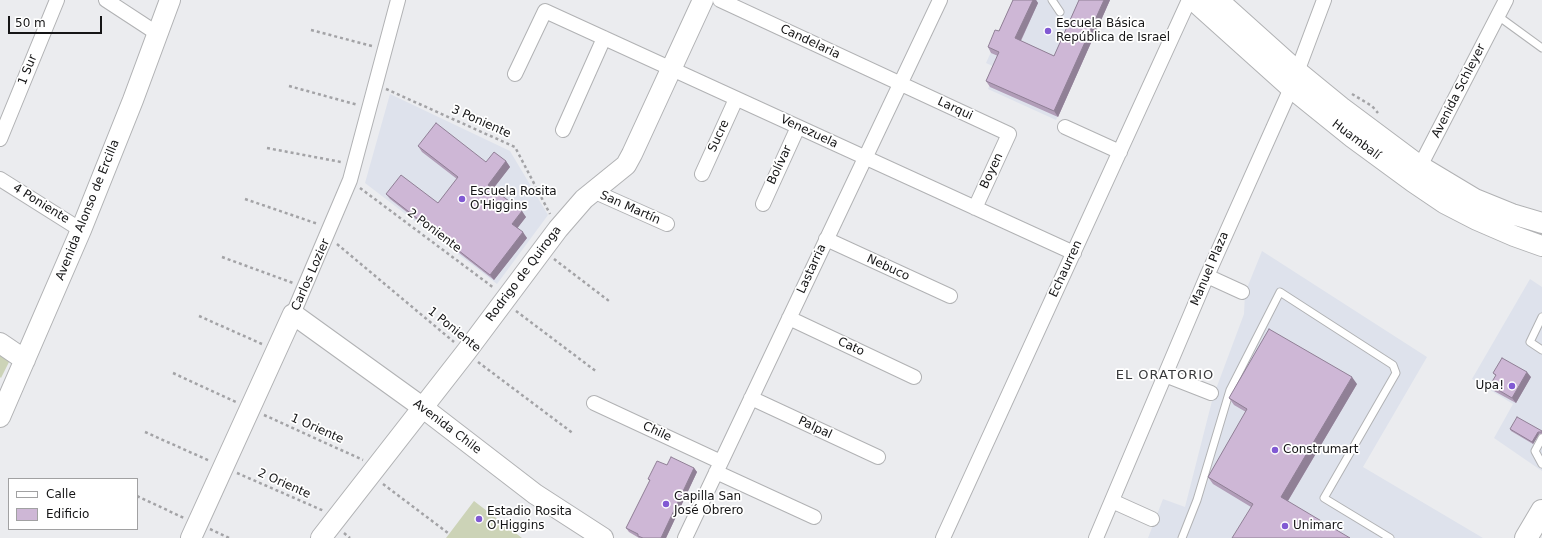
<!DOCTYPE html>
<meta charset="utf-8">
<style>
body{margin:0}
#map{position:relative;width:1542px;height:538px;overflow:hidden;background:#ebecef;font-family:"DejaVu Sans",sans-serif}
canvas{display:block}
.legend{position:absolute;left:8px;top:478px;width:130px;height:52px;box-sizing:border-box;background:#fff;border:1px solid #a1a1a2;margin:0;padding:5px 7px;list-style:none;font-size:12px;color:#151516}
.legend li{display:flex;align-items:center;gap:8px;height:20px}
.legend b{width:20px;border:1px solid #a1a1a2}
.scale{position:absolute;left:8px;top:16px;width:94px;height:18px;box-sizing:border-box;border:2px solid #151516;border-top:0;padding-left:5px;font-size:12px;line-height:14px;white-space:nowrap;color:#151516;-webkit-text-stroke:3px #fff;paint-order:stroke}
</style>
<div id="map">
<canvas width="1542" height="538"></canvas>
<ul class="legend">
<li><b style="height:5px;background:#fff"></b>Calle</li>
<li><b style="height:11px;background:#ceb7d6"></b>Edificio</li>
</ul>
<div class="scale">50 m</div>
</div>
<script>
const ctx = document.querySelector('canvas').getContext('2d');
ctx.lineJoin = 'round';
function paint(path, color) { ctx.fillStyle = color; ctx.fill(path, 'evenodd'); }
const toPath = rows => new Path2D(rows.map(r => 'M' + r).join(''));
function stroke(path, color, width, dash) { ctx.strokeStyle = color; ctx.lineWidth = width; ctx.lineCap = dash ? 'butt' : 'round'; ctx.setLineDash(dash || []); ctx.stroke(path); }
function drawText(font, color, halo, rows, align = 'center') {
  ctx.font = font + ' "DejaVu Sans",sans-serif'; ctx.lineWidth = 3.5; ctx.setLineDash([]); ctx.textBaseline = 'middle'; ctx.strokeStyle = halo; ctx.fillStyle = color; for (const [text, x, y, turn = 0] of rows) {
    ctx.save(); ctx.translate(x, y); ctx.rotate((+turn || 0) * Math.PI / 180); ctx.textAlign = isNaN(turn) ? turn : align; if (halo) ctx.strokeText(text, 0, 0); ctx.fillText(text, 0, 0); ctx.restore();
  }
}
paint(toPath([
 [1015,0,1110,0,1056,120,988,89,997,68,986,63],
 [390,94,510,151,548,215,497,284,365,183],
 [1262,251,1427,357,1363,467,1483,538,1148,538,1163,499,1185,507,1213,397,1244,314,1245,293],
 [1530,279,1542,287,1542,471,1494,438,1513,404,1472,379]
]), '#dee2ec');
paint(toPath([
 [0,351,11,358,1,378,0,377],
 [474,501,522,538,446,538]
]), '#ccd3b7');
const lane = toPath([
 [1052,0,1060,12],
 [1498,16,1542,48],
 [1542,317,1530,342,1542,350],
 [1542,438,1535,451,1542,464],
 [1182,538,1197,500,1230,390,1280,292,1393,365,1396,373,1324,498,1390,538]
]);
const street = toPath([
 [106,0,158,34],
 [720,0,1009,134,975,208],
 [515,74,545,11,1074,253],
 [1065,127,1120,152],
 [563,130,604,38],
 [0,139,57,0],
 [702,174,736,99],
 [1416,174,1506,0],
 [0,179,81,230],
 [593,191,667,224],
 [763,204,798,127],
 [826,239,950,296],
 [1207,276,1242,292],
 [293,314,350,180,398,0],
 [789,318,914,377],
 [1165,375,1211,393],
 [751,398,878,457],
 [594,403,721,462],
 [716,472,814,517],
 [1112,501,1152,519],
 [685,538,940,0],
 [943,538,1189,0],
 [1096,538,1207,276,1291,88,1324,0]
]);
const secondary = toPath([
 [1193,0,1291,88,1353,138,1413,182,1444,203,1477,220,1514,236,1542,246],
 [1218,0,1297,71,1341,107,1420,166,1475,199,1512,214,1542,223],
 [0,343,25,360],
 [0,417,81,230,133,100,170,0],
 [191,538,293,314,422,407,535,494,603,538],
 [321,538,466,352,558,229,584,199,626,165,632,154,703,0]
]);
const primary = toPath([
 [1526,538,1542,511]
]);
stroke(lane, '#b1b2b4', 9);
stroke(street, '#b1b2b4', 16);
stroke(secondary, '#b1b2b4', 22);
stroke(primary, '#b1b2b4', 24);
stroke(toPath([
 [311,30,372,46],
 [289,86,358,105],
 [386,89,515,147,550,214],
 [1352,94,1372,106,1378,113],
 [267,148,341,162],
 [360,188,494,288],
 [245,199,318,224],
 [337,244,454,342],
 [222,257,293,283],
 [554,259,609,301],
 [516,311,597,372],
 [199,316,262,344],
 [478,362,574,434],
 [173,373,236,402],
 [264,415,363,460],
 [145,432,210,461],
 [237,473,324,511],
 [383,484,448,533],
 [137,496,184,518],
 [210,529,229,538],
 [344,533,350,538]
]), '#a3a3a6', 2.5, [3, 3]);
stroke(lane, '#fff', 7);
stroke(street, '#fff', 14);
stroke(secondary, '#fff', 20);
stroke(primary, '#fff', 22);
paint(toPath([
 [1013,0,1036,0,1038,3,1021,41,1054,56,1079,0,1110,0,1058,117,990,87,986,81,998,56,991,53,988,47,999,31],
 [418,146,486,162,506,161,510,167,493,189,526,217,517,228,527,238,494,280,390,199,386,194,438,203,457,179,422,152],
 [1493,373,1531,377,1516,403,1494,391,1490,385,1496,376],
 [1357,384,1288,501,1251,507,1213,484,1208,477,1246,412,1234,405,1229,398],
 [1510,429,1542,431,1542,434,1539,434,1533,444,1511,431],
 [667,465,694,468,697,472,666,538,639,538,629,532,626,528,650,481,648,479]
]), '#b19db8');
paint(toPath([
 [1033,0,1036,0,1038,3,1019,44,1015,38],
 [1104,0,1110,0,1058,117,1054,111],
 [506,161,510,167,492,190,488,185],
 [522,211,526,217,516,230,512,224],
 [523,232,527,238,494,280,490,275],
 [1527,372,1531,377,1516,403,1512,398],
 [1352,377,1357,384,1286,504,1281,497],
 [1538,432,1539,434,1533,444,1532,442],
 [694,468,697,472,666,538,661,538]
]), '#908096');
const building = toPath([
 [1013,0,1033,0,1015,38,1054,56,1079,0,1104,0,1054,111,986,81,999,52,988,47,995,30,999,31,1013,0],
 [436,123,486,162,494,152,506,161,488,185,522,211,512,224,523,232,490,275,386,194,401,175,438,203,458,177,418,146,436,123],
 [1269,329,1352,377,1281,497,1350,538,1232,538,1253,504,1208,477,1247,409,1229,398,1269,329],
 [1502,358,1527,372,1512,398,1490,385,1496,375,1493,373,1502,358],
 [1517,417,1542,431,1542,432,1538,432,1532,442,1510,429,1517,417],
 [671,457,694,468,661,538,643,538,638,536,638,534,626,528,650,480,648,479,657,461,667,465,671,457]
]);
paint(building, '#ceb7d6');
stroke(building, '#908096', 1);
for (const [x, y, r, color] of [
 [1048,31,4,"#8159d3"],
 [462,199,4,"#8159d3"],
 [1512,386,4,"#8159d3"],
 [1275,450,4,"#8159d3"],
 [666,504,4,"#8159d3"],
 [479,519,4,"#8159d3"],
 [1285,526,4,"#8159d3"]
]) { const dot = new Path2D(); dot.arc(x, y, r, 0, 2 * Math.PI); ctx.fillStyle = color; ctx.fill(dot); stroke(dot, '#fff', 1.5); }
drawText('12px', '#151516', '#fff', [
 ["Escuela Básica",1056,24],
 ["República de Israel",1056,38],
 ["Escuela Rosita",470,192],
 ["O'Higgins",470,206],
 ["Upa!",1504,386,"right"],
 ["Construmart",1283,450],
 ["Capilla San",674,497],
 ["José Obrero",674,511],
 ["Estadio Rosita",487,512],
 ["O'Higgins",487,526],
 ["Unimarc",1293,526]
], 'left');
drawText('12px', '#151516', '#fff', [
 ["Candelaria",810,42,25],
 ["1 Sur",28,70,-68],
 ["Avenida Schleyer",1459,91,-63],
 ["Larqui",955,109,25],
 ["3 Poniente",481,122,24],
 ["Venezuela",809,132,25],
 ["Sucre",719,136,-65],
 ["Huambalí",1356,140,37],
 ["Bolívar",780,165,-65],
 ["Boyen",992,171,-65],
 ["4 Poniente",41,204,32],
 ["San Martín",630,208,24],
 ["Avenida Alonso de Ercilla",88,210,-68],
 ["2 Poniente",434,231,37],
 ["Nebuco",888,268,25],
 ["Lastarria",812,269,-65],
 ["Echaurren",1066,269,-65],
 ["Manuel Plaza",1210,269,-67],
 ["Rodrigo de Quiroga",524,274,-53],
 ["Carlos Lozier",311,275,-66],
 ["1 Poniente",454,330,39],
 ["Cato",851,347,25],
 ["Avenida Chile",447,427,37],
 ["Palpal",815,428,25],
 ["1 Oriente",317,429,24],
 ["Chile",657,432,25],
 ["2 Oriente",284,484,24]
]);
ctx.letterSpacing = '1px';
drawText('13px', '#38393b', '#fff', [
 ["EL ORATORIO",1165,376]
]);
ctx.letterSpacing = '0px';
</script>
